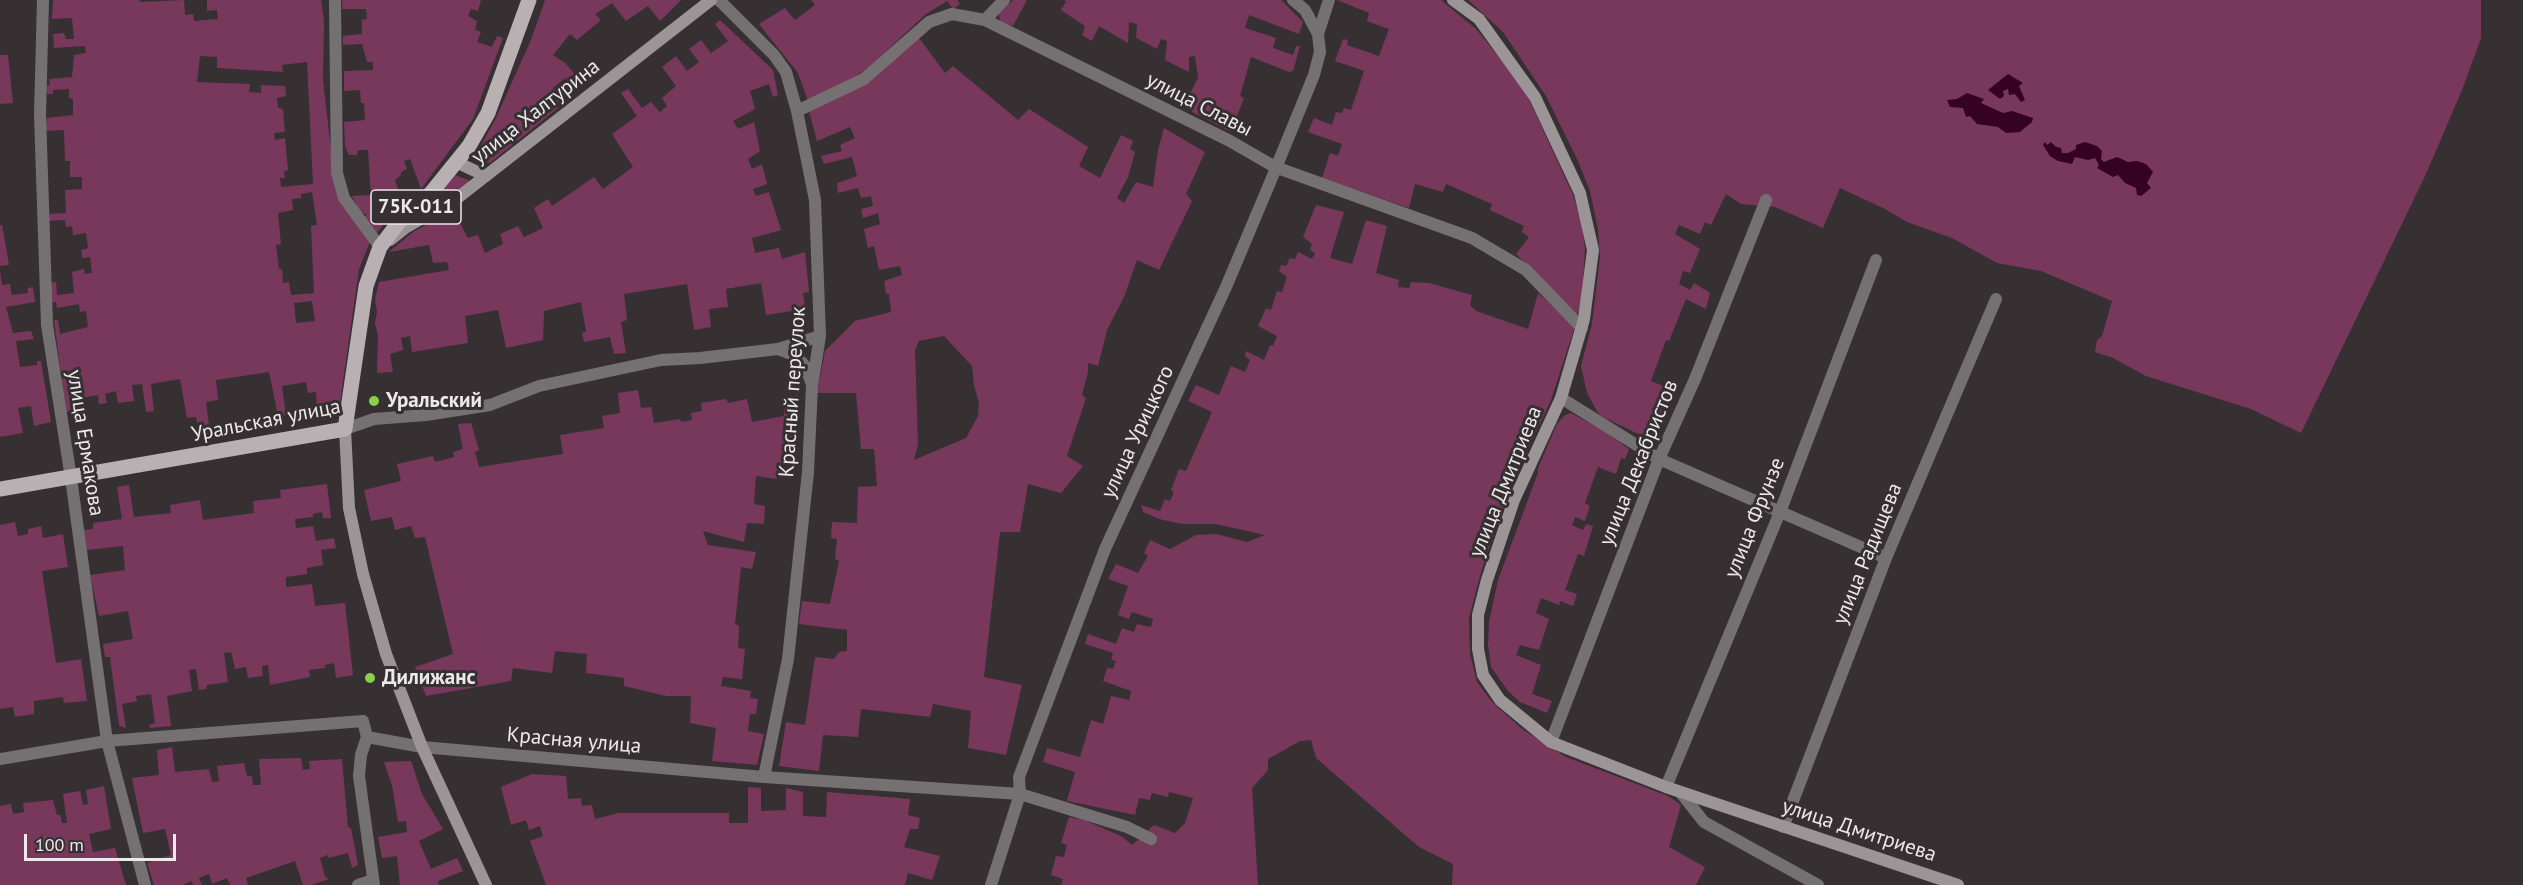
<!DOCTYPE html>
<meta charset="utf-8">
<style>
body{margin:0}
#map{position:relative;width:2523px;height:885px;overflow:hidden;background:#373033;font-family:"PT Sans",sans-serif}
canvas{display:block}
.scale{position:absolute;left:24px;top:834px;width:152px;height:27px;box-sizing:border-box;border:3px solid #ede8ea;border-top:0;padding-left:8px;font-size:18px;line-height:21px;white-space:nowrap;color:#ede8ea;-webkit-text-stroke:4px #373033;paint-order:stroke}
</style>
<div id="map">
<canvas width="2523" height="885"></canvas>
<div class="scale">100 m</div>
</div>
<script>
const ctx = document.querySelector('canvas').getContext('2d');
ctx.lineJoin = 'round';
function paint(path, color) { ctx.fillStyle = color; ctx.fill(path, 'evenodd'); }
const toPath = rows => new Path2D(rows.map(r => 'M' + r).join(''));
function stroke(path, color, width, dash) { ctx.strokeStyle = color; ctx.lineWidth = width; ctx.lineCap = dash ? 'butt' : 'round'; ctx.setLineDash(dash || []); ctx.stroke(path); }
function drawText(font, color, halo, rows, align = 'center') {
  ctx.font = font + ' "PT Sans",sans-serif'; ctx.lineWidth = 6; ctx.setLineDash([]); ctx.textBaseline = 'middle'; ctx.strokeStyle = halo; ctx.fillStyle = color; for (const [text, x, y, turn = 0] of rows) {
    ctx.save(); ctx.translate(x, y); ctx.rotate((+turn || 0) * Math.PI / 180); ctx.textAlign = isNaN(turn) ? turn : align; if (halo) ctx.strokeText(text, 0, 0); ctx.fillText(text, 0, 0); ctx.restore();
  }
}
paint(toPath([
 [53,0,139,0,140,2,184,0,185,15,193,14,194,21,218,19,217,10,207,11,207,0,321,0,324,20,323,80,331,150,338,197,344,208,355,221,367,215,359,211,352,196,371,195,368,150,358,150,357,155,349,155,345,146,344,122,365,120,364,103,361,103,360,90,344,91,344,71,373,70,373,62,367,62,362,44,343,45,343,36,362,34,362,20,367,19,366,9,342,9,342,0,481,0,478,11,471,9,468,16,477,21,475,30,481,32,477,42,492,47,497,36,503,38,473,119,421,189,410,159,404,161,407,169,401,172,401,175,395,180,400,196,398,206,370,242,359,269,339,410,336,416,322,420,317,410,316,392,308,393,306,382,282,386,286,415,278,416,269,372,216,380,218,400,206,402,209,425,198,427,196,417,187,418,180,379,151,384,154,411,146,412,142,384,132,385,134,401,118,403,116,391,105,394,107,403,99,404,98,395,71,400,73,411,66,412,54,320,58,320,60,334,88,327,86,311,80,312,79,304,57,308,56,302,51,303,48,283,56,282,57,295,74,293,72,272,84,269,85,274,92,273,90,257,82,258,81,250,88,248,86,233,73,235,72,226,66,227,65,220,48,221,48,214,66,213,65,190,82,189,82,177,70,177,70,161,65,161,64,130,45,131,47,118,73,115,73,99,69,98,69,89,53,90,53,94,47,94,46,86,50,85,49,79,72,77,74,55,86,53,85,46,54,48,53,34,64,33,66,39,74,39,72,18,52,19],
 [200,56,217,57,217,68,283,72,282,65,307,62,313,184,281,187,280,178,285,178,284,171,288,170,285,138,275,140,274,133,285,132,283,109,278,108,277,98,286,96,285,86,261,85,261,93,249,92,250,84,197,82],
 [312,192,317,225,311,226,314,293,291,295,289,282,283,283,282,269,279,269,276,245,281,244,278,213,293,210,292,199,301,198,301,194],
 [312,301,315,321,296,323,294,303],
 [545,0,681,0,660,21,648,6,626,21,612,3,595,14,601,20,577,40,570,34,553,55,565,63,583,83,575,91,565,78,553,88,560,97,558,108,490,163,483,162,477,157,477,152,495,120,531,40],
 [811,0,957,0,960,4,953,9,947,1,926,14,867,69,843,85,808,101,798,73,759,24,785,8,795,20,815,5],
 [1013,0,1027,0,1013,26,1000,22,999,14],
 [1064,0,1281,0,1303,22,1299,34,1249,15,1245,28,1276,38,1273,48,1293,55,1296,46,1300,46,1293,71,1289,72,1251,57,1240,96,1244,98,1231,132,1192,112,1190,104,1193,97,1190,94,1198,78,1195,56,1189,57,1189,72,1165,60,1167,41,1161,39,1157,49,1136,38,1137,24,1129,22,1128,43,1099,26,1092,41,1082,35,1085,26,1061,10,1066,2],
 [1337,0,1441,0,1476,29,1503,62,1527,95,1573,195,1582,225,1585,249,1582,296,1578,315,1516,254,1529,237,1522,232,1524,226,1490,210,1492,204,1446,184,1443,192,1415,184,1409,208,1322,178,1330,153,1338,156,1342,144,1308,132,1314,118,1332,125,1336,112,1342,113,1344,108,1351,110,1364,71,1335,61,1343,39,1348,40,1347,45,1379,56,1389,29,1367,21,1369,13],
 [1468,0,2481,0,2481,38,2462,90,2426,174,2301,433,2251,409,2146,376,2113,358,2095,352,2097,340,2102,336,2112,301,2041,271,1997,263,1952,238,1907,222,1885,209,1840,188,1823,228,1775,207,1741,204,1726,194,1711,225,1705,222,1700,234,1679,225,1675,234,1700,249,1690,273,1683,271,1679,284,1690,290,1694,283,1710,293,1706,309,1686,299,1669,341,1666,340,1651,381,1673,390,1655,442,1605,418,1598,413,1587,393,1581,366,1592,324,1600,257,1598,229,1590,191,1578,161,1546,96,1503,32],
 [720,20,773,70,778,95,773,97,769,84,750,91,755,109,733,121,738,129,754,122,760,151,748,159,752,169,762,164,767,184,753,189,756,196,769,192,781,230,752,238,755,253,779,248,782,259,805,252,809,292,803,293,805,309,766,315,761,283,726,289,728,307,709,309,711,327,694,330,687,284,624,294,627,320,621,322,626,353,614,354,610,337,584,342,582,333,586,332,581,302,544,311,543,340,506,348,498,310,465,316,468,343,412,352,410,336,401,338,403,350,390,354,393,372,377,373,378,336,375,323,377,312,375,299,379,282,449,270,447,262,433,263,429,245,389,252,413,232,435,220,455,214,468,238,478,235,485,253,503,244,500,234,518,226,524,237,543,228,534,208,548,199,552,206,594,177,603,189,633,167,612,134,637,116,621,93,628,89,642,108,651,102,660,112,667,106,662,98,676,86,662,67,676,56,687,71,699,62,689,49,701,40,711,53,728,41,715,24],
 [919,38,945,73,953,66,1018,120,1029,109,1088,147,1079,166,1100,178,1121,135,1133,141,1130,149,1135,152,1128,177,1117,198,1124,203,1136,182,1153,187,1158,150,1164,128,1205,152,1186,194,1192,201,1159,270,1137,260,1124,297,1107,330,1098,366,1088,363,1088,372,1082,395,1086,398,1067,456,1083,466,1061,493,1028,484,1020,532,1000,532,984,677,1022,685,1006,755,968,748,971,711,933,704,930,717,861,709,858,737,823,735,819,771,779,766,786,722,805,725,815,657,834,659,839,652,847,651,847,630,799,624,802,601,830,604,839,561,835,559,837,539,831,538,832,522,857,523,858,487,877,486,874,449,861,449,856,393,817,393,825,351,855,321,891,312,889,294,886,294,884,281,902,275,900,266,879,270,874,246,868,248,864,229,880,224,878,213,863,218,861,209,873,206,871,196,861,198,858,188,838,193,837,183,857,176,852,157,824,164,821,156,842,151,840,145,855,138,850,127,817,141,809,111],
 [944,336,972,366,974,385,979,403,978,416,966,438,914,460,918,444,915,350,919,341],
 [0,55,8,55,13,103,0,104],
 [455,175,471,181,450,197,418,216,416,213,441,193],
 [1316,205,1344,212,1330,258,1352,264,1366,220,1387,226,1376,273,1399,280,1398,287,1409,288,1411,282,1429,283,1472,295,1470,305,1476,311,1528,329,1538,293,1575,326,1551,400,1511,485,1481,572,1469,618,1470,654,1477,682,1492,702,1522,729,1566,757,1668,796,1681,805,1669,847,1705,867,1696,885,1452,885,1453,864,1419,847,1316,758,1311,740,1300,741,1268,759,1268,770,1252,788,1258,885,1061,885,1063,879,1051,875,1056,856,1064,857,1067,845,1061,843,1069,817,1084,820,1121,836,1132,845,1154,825,1175,833,1185,823,1193,798,1169,792,1168,797,1152,793,1150,800,1139,798,1135,815,1067,801,1075,772,1043,762,1047,748,1080,757,1091,720,1103,724,1111,696,1129,700,1131,691,1103,681,1107,668,1113,669,1116,661,1111,660,1113,653,1085,644,1088,634,1116,644,1122,628,1134,632,1137,624,1151,627,1153,619,1132,612,1129,619,1118,615,1128,586,1108,579,1116,564,1138,573,1148,556,1144,553,1150,540,1170,549,1196,535,1216,534,1247,542,1265,535,1216,524,1182,524,1159,519,1143,512,1141,505,1160,511,1165,499,1170,501,1174,492,1171,490,1179,469,1186,471,1212,412,1188,401,1196,385,1219,395,1231,366,1245,372,1250,360,1245,356,1246,351,1264,360,1270,345,1273,346,1277,336,1258,326,1266,308,1271,310,1277,291,1282,292,1287,277,1279,271,1281,265,1286,266,1290,258,1295,259,1298,252,1312,259,1315,253,1310,250,1312,244,1303,237],
 [0,225,2,225,9,265,0,266],
 [0,271,2,285,10,284,12,295,28,293,28,288,33,287,35,302,6,307,13,333,31,331,34,339,16,341,20,367,37,365,37,361,41,361,51,422,34,426,31,406,18,408,23,433,0,437],
 [638,390,641,408,651,407,654,423,680,419,681,422,692,420,691,413,702,411,701,403,726,399,728,403,747,399,752,422,784,416,784,398,798,395,796,465,779,464,777,479,756,476,754,504,765,506,764,524,747,523,744,542,703,531,708,545,756,552,752,569,741,567,735,624,739,626,738,648,745,649,742,679,723,677,721,686,751,691,750,698,758,699,756,714,750,714,748,731,764,734,757,765,712,761,716,728,690,723,691,696,666,696,624,686,624,678,586,673,587,654,555,651,552,673,513,668,511,681,426,696,415,667,453,654,425,537,415,538,411,526,395,530,392,517,371,521,364,490,401,481,397,464,433,456,435,462,454,457,453,452,463,449,458,424,471,423,479,450,475,452,479,467,563,454,560,435,604,428,602,416,620,413,618,393],
 [1571,413,1604,431,1629,449,1625,459,1621,458,1616,474,1598,467,1585,503,1590,506,1585,521,1575,517,1572,525,1583,530,1586,524,1593,526,1584,556,1578,554,1565,590,1577,594,1573,606,1560,601,1559,605,1541,598,1536,613,1549,619,1539,650,1520,645,1516,655,1541,665,1532,694,1552,701,1547,713,1520,702,1508,691,1491,667,1488,645,1489,622,1498,580,1538,473,1538,468,1557,424,1565,415],
 [327,484,331,518,323,518,322,512,313,514,313,517,295,519,296,528,313,526,316,541,334,538,336,548,321,550,323,565,307,568,307,574,286,577,286,587,312,584,315,606,345,603,353,675,336,678,334,663,325,665,325,668,309,670,310,677,270,685,268,665,262,666,263,676,248,678,246,667,235,669,231,652,224,653,228,682,207,685,206,689,199,690,196,669,189,670,192,691,167,696,171,726,150,728,149,725,155,723,151,694,136,696,137,701,122,704,126,728,119,726,110,657,105,657,103,644,133,639,128,611,99,616,90,575,125,570,123,546,86,550,83,530,93,529,93,523,122,519,117,487,129,485,134,517,171,513,170,505,200,500,203,520,254,513,253,501,281,498,280,490],
 [15,522,18,536,28,534,28,529,41,526,43,538,63,534,68,567,42,571,56,663,81,659,87,701,64,703,63,697,34,701,34,714,15,717,13,707,0,709,0,525],
 [172,747,175,772,209,769,212,782,219,781,217,766,244,763,247,776,252,776,253,785,261,785,259,759,301,758,303,770,310,769,309,761,342,759,348,827,351,828,358,865,352,868,348,853,329,858,327,855,320,858,325,877,329,879,311,885,303,885,295,861,246,878,248,885,230,885,227,878,212,884,209,874,199,878,202,885,193,885,192,881,182,885,154,885,147,863,171,855,165,829,143,833,132,778,159,775,157,750],
 [411,761,422,794,443,829,419,841,431,869,457,858,463,871,438,881,439,885,400,885,397,856,382,858,378,837,407,832,406,821,398,822,392,785,384,762],
 [532,774,566,776,568,799,581,798,582,806,592,805,595,819,618,813,729,813,729,823,748,823,748,787,761,788,761,811,786,810,786,788,803,792,803,816,826,817,827,792,910,799,908,815,920,818,918,829,910,829,904,847,940,856,932,880,908,873,905,885,546,885,530,841,543,836,540,826,529,830,526,820,511,825,501,787],
 [104,786,111,829,89,834,93,852,115,848,126,885,0,885,0,806,11,804,13,814,24,812,23,803,53,800,57,815,60,815,62,823,67,823,63,794,80,791,83,805,88,804,86,790]
]), '#78385b');
paint(toPath([
 [2008,74,2023,83,2019,86,2025,100,2021,102,2015,94,2009,95,2008,89,2003,91,2004,96,2000,99,1988,90],
 [1967,93,1984,99,1981,103,2003,113,2012,111,2033,118,2032,122,2020,132,2006,133,1998,127,1977,124,1970,116,1966,117,1963,108,1950,107,1947,100,1957,99],
 [2045,142,2047,145,2051,142,2056,147,2061,148,2062,153,2068,153,2076,149,2076,145,2085,142,2097,146,2102,151,2101,159,2104,162,2117,157,2128,162,2137,161,2146,164,2153,172,2147,183,2151,188,2141,196,2137,195,2136,188,2125,183,2118,175,2113,177,2097,168,2099,165,2095,158,2088,160,2075,157,2072,164,2058,161,2050,156,2043,145]
]), '#360223');
stroke(toPath([
 [43,0,40,115,47,325,71,478,107,741,145,885],
 [335,0,337,173,344,198,380,247],
 [719,0,774,55,786,72,797,111,815,200,820,336,812,386,808,472,788,659,764,777],
 [1293,0,1305,10,1318,34],
 [985,20,1004,0],
 [797,111,864,79,929,22,952,14,985,20,1230,141,1275,167,1472,238,1526,270,1582,328],
 [778,349,796,356,806,367,811,382],
 [1561,398,1659,459,1886,558],
 [345,429,374,419,426,415,490,405,539,386,661,360,700,358,778,349,820,336],
 [367,737,361,755,359,776,374,885],
 [1551,742,1659,459,1695,379,1766,200],
 [0,759,107,741,363,721,367,737,422,747,764,777,1020,794,1127,827,1151,839],
 [1666,787,1780,512,1876,260],
 [1681,793,1704,822,1818,885],
 [1783,827,1886,558,1996,299],
 [358,885,373,880],
 [991,885,1020,794,1019,777,1105,549,1226,287,1269,185,1314,75,1320,52,1318,34,1329,0]
]), '#757173', 12);
stroke(toPath([
 [1453,0,1479,19,1535,97,1580,193,1593,250,1584,319,1561,398,1514,500,1487,580,1478,615,1478,649,1483,675,1500,700,1551,742,1666,787,1958,885],
 [456,162,486,176],
 [390,240,405,228,460,196,711,0],
 [345,429,349,508,363,574,386,654,422,747,486,885]
]), '#9b9598', 12);
stroke(toPath([
 [0,489,345,429,366,286,380,247,399,222,431,193,469,146,488,113,529,0]
]), '#b8b0b3', 15);
for (const [x, y, r, color] of [
 [374,401,6,"#88cf4a"],
 [370,678,6,"#88cf4a"]
]) { const dot = new Path2D(); dot.arc(x, y, r, 0, 2 * Math.PI); ctx.fillStyle = color; ctx.fill(dot); stroke(dot, '#373033', 2); }
for (const [x, y, w] of [
 [416,207,90]
]) { const box = new Path2D(); box.roundRect(x - w / 2, y - 17, w, 34, 4.5); ctx.fillStyle = '#373033'; ctx.fill(box); stroke(box, '#ede8ea', 1.5); }
drawText('bold 20px', '#ede8ea', null, [
 ["75К-011",416,207]
]);
drawText('21px', '#ede8ea', '#373033', [
 ["улица Славы",1199,105,27],
 ["улица Халтурина",536,112,-38],
 ["Красный переулок",793,392,-86],
 ["Уральская улица",266,421,-11],
 ["улица Урицкого",1138,432,-65],
 ["улица Ермакова",85,443,81],
 ["улица Декабристов",1639,463,-68],
 ["улица Дмитриева",1506,482,-68],
 ["улица Фрунзе",1755,518,-68],
 ["улица Радищева",1868,554,-68],
 ["Красная улица",574,741,5],
 ["улица Дмитриева",1859,831,18]
]);
drawText('bold 21px', '#ede8ea', '#373033', [
 ["Уральский",386,401],
 ["Дилижанс",382,678]
], 'left');
</script>
